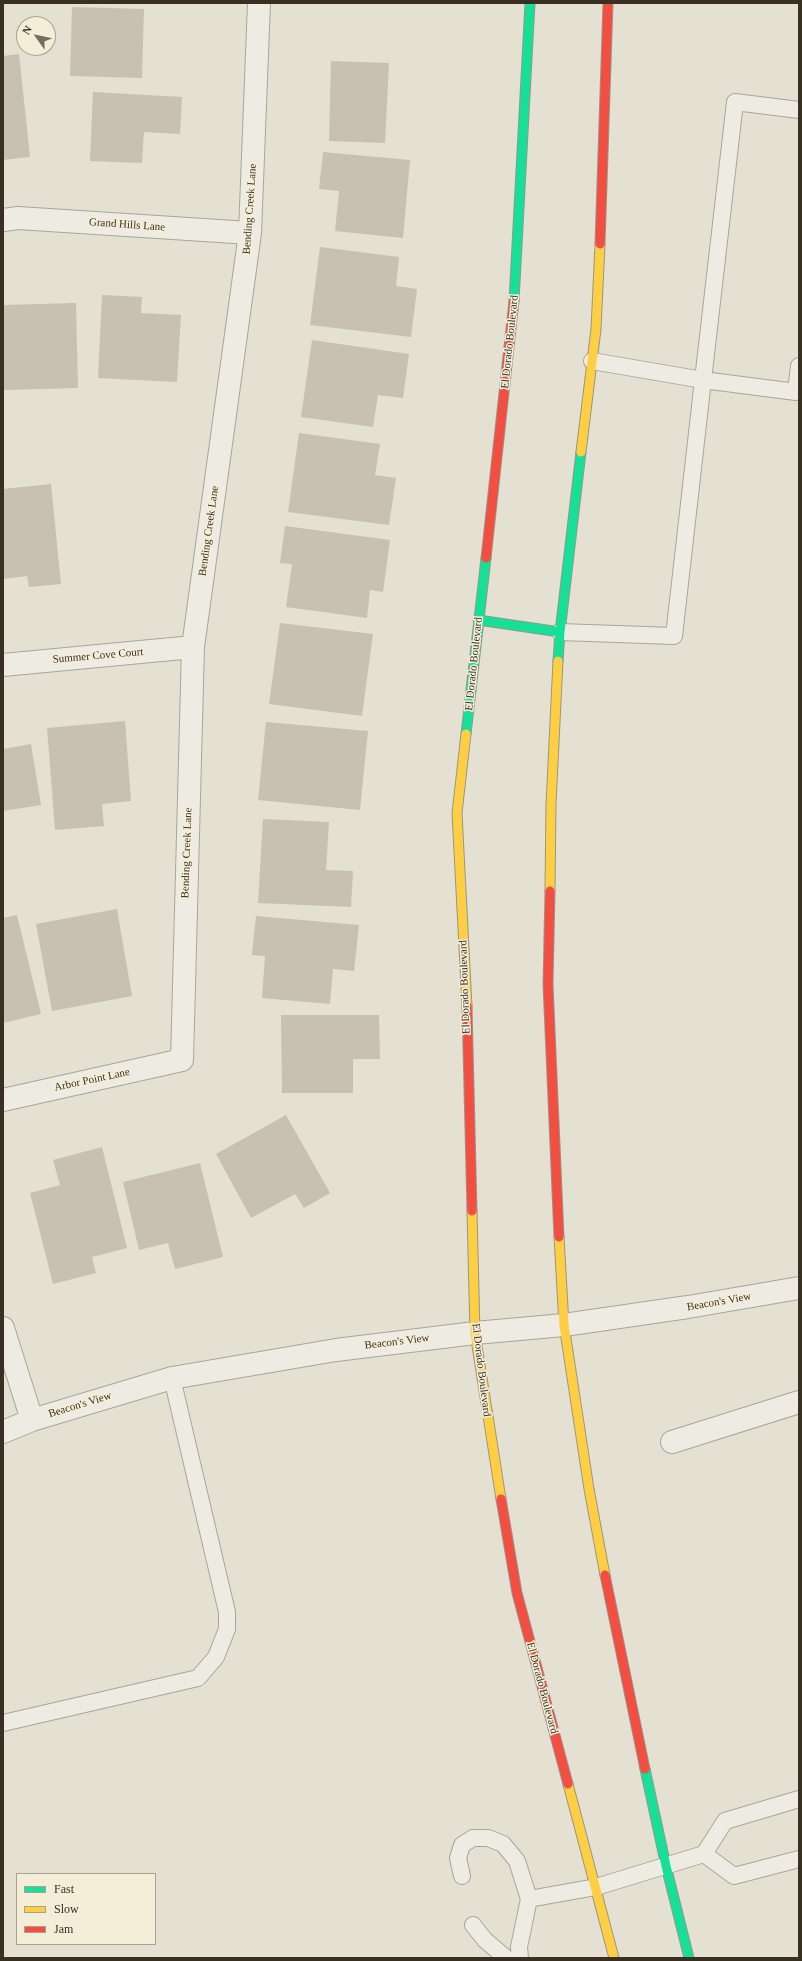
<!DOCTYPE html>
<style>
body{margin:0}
#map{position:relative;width:802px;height:1961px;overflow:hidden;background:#e4e0d2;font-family:Georgia,serif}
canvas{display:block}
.frame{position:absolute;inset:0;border:4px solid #392f22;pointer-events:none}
.legend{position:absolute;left:16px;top:1873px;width:140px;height:72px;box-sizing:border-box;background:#f4eed9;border:1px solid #a9a290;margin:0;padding:5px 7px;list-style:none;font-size:12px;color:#392f22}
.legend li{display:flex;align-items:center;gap:8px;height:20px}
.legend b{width:20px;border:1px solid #a9a290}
.north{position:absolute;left:16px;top:16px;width:40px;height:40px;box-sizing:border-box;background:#f4eed9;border:1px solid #a9a290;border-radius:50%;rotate:303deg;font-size:11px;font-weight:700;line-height:16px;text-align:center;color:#392f22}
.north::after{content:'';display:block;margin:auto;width:14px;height:18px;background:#756d60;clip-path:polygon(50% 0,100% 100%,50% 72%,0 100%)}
</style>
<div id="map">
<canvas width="802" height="1961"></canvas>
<div class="frame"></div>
<ul class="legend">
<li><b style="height:5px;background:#16e098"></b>Fast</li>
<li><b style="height:5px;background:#ffcf43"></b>Slow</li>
<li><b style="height:5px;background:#f24e42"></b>Jam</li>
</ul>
<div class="north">N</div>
</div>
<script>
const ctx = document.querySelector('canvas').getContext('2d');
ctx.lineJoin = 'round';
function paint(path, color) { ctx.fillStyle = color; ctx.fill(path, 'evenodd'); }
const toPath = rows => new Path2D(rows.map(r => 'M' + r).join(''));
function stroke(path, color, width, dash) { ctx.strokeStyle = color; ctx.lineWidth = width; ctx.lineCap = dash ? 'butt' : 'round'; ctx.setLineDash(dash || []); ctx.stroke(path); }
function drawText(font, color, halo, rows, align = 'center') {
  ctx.font = font + ' Georgia,serif'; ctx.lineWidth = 3; ctx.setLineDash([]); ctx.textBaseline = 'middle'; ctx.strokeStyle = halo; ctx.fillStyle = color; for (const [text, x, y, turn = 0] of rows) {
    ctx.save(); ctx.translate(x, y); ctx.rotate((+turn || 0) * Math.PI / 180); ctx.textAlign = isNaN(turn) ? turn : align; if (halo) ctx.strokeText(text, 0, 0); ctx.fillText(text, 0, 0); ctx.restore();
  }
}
paint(toPath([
 [72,7,144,9,142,78,70,76],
 [19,54,30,157,3,160,3,56],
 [331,61,389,63,385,143,329,141],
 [93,92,182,97,180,134,144,132,142,163,90,161],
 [323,152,410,160,403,238,335,231,339,191,319,189],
 [320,247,399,257,396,286,417,289,411,337,310,325],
 [102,295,142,297,141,313,181,315,177,382,98,378],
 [76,303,78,388,4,390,3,305],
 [312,340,409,354,403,398,378,395,373,427,301,417],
 [299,433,380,444,375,475,396,478,389,525,288,512],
 [51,484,61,584,29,587,27,576,3,579,3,489],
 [285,526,390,540,383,592,370,590,367,618,286,607,292,564,280,563],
 [280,623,373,634,362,716,269,704],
 [125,721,131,801,102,804,104,826,55,830,47,728],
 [266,722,368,731,360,810,258,800],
 [31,744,41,805,3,811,3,749],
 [263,819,329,822,326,870,353,871,351,907,258,903],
 [117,909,132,996,52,1011,36,924],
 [17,915,41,1014,3,1023,3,918],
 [256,916,359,925,354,971,333,969,330,1004,262,998,265,956,252,955],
 [281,1015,379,1015,380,1059,353,1059,353,1093,282,1093],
 [286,1115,330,1193,304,1208,295,1194,251,1218,216,1154],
 [102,1147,127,1248,92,1257,96,1273,53,1284,30,1193,60,1185,53,1160],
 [200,1163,223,1257,175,1269,168,1243,139,1250,123,1182]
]), '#c8c0b3');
const lane = toPath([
 [799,110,735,102,703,380,796,392,799,366],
 [560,632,674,636,703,380,592,361],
 [3,1723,198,1678,216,1657,227,1629,227,1612,172,1378],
 [704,1854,734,1876,799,1859],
 [462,1876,458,1858,462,1845,473,1838,488,1838,503,1844,517,1861,529,1899],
 [473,1925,485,1940,506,1958],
 [520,1958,519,1947,529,1899,596,1887,704,1854,725,1821,799,1799]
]);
const street = toPath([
 [3,220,18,218,250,233],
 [3,665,193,647],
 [3,1100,182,1060,193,647,250,233,259,3],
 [3,1328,32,1420],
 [3,1432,32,1420,172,1378,336,1350,475,1333,564,1325,688,1307,799,1288],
 [672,1442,799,1402]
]);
const fast = toPath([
 [514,301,530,3],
 [478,620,560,632],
 [558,661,560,632,581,452],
 [466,734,486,558],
 [645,1769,666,1866,689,1958]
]);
const slow = toPath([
 [581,452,596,329,600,244],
 [466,734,457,813,467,1006],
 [550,891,551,804,558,661],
 [472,1211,475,1333,501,1499],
 [559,1237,564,1325,589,1489,605,1575],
 [568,1784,614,1958]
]);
const jam = toPath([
 [600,244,608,3],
 [486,558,514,301],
 [550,891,548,984,559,1237],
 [467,1006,472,1211],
 [501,1499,517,1593,568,1784],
 [605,1575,645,1769]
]);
stroke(lane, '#aaa59a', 18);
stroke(street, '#aaa59a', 24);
stroke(fast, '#99958a', 11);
stroke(slow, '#99958a', 11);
stroke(jam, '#99958a', 11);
stroke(lane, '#edebe2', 16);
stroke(street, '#edebe2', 22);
stroke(fast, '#16e098', 9);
stroke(slow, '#ffcf43', 9);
stroke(jam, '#f24e42', 9);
drawText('11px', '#392f22', '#f4eed9', [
 ["Bending Creek Lane",250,209,-86],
 ["Grand Hills Lane",127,225,4],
 ["El Dorado Boulevard",510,342,-84],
 ["Bending Creek Lane",209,531,-82],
 ["Summer Cove Court",98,656,-5],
 ["El Dorado Boulevard",474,664,-84],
 ["Bending Creek Lane",187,853,-88],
 ["El Dorado Boulevard",465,987,-92],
 ["Arbor Point Lane",92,1080,-12],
 ["Beacon's View",719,1302,-10],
 ["Beacon's View",397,1342,-7],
 ["El Dorado Boulevard",481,1370,83],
 ["Beacon's View",80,1405,-17],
 ["El Dorado Boulevard",542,1688,75]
]);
</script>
